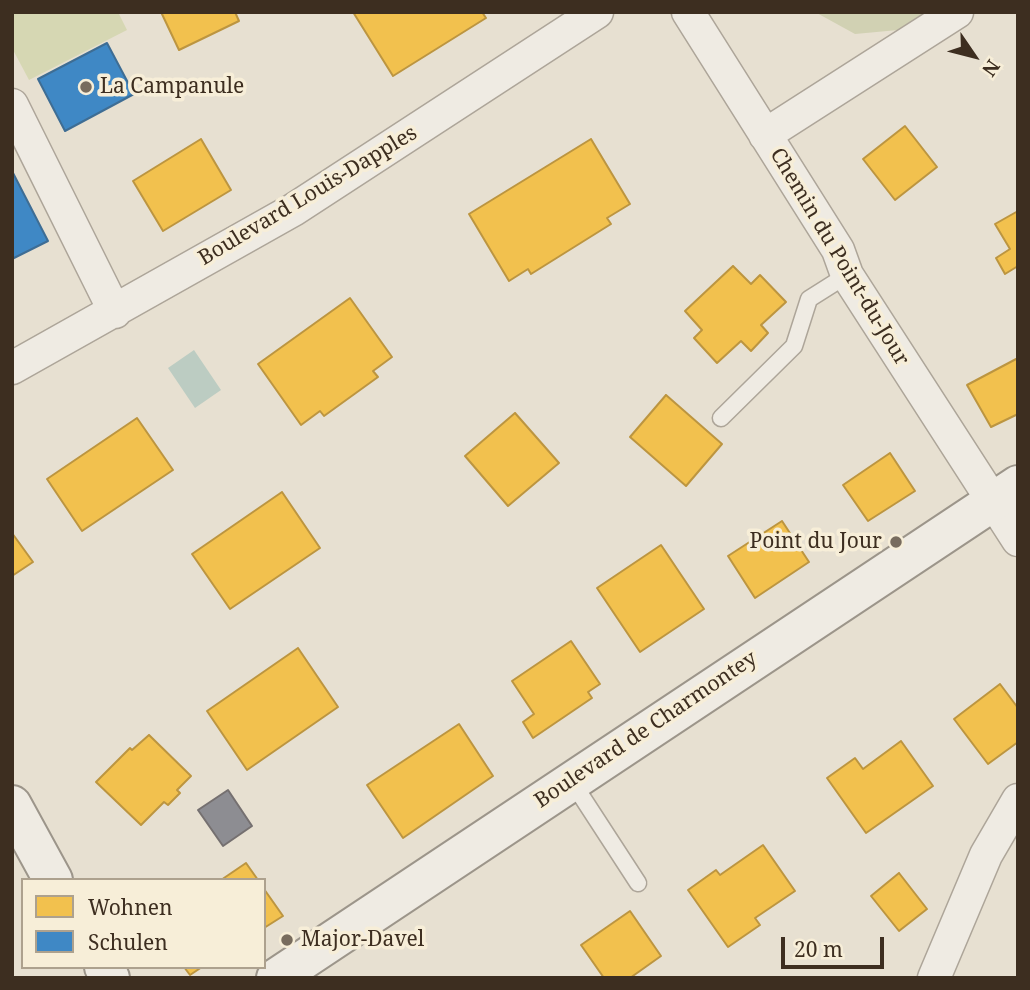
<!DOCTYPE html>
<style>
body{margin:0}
#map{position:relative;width:1030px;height:990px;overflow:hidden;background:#e7e0d1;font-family:"Noto Serif",serif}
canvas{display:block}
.frame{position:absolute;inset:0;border:14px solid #3d2e20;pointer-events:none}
.legend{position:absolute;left:21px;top:878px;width:245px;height:91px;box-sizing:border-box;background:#f7eed8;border:2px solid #ada18e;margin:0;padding:9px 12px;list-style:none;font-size:21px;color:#3d2e20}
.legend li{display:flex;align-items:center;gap:14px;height:35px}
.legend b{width:35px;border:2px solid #ada18e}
.north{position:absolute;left:939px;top:21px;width:70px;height:70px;-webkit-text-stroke:5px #f7eed8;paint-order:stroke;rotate:125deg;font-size:19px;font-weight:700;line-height:28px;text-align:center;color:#3d2e20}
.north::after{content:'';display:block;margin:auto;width:24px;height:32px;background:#3d2e20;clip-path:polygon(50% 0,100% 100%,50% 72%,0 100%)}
.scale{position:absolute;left:781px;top:937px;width:103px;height:32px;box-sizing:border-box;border:4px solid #3d2e20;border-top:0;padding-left:9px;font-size:21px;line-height:24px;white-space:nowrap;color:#3d2e20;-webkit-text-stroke:5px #f7eed8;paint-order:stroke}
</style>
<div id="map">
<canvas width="1030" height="990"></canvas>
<div class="frame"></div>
<ul class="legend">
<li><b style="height:19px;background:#f2c14e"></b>Wohnen</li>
<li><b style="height:19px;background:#3f88c5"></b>Schulen</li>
</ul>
<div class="north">N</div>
<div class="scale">20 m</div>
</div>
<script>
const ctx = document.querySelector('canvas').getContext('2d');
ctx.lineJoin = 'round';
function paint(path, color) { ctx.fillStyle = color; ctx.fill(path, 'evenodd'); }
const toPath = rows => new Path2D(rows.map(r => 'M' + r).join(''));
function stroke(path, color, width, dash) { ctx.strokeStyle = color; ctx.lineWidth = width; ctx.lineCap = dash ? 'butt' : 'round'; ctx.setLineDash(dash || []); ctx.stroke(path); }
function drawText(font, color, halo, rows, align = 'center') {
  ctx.font = font + ' "Noto Serif",serif'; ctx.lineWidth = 7; ctx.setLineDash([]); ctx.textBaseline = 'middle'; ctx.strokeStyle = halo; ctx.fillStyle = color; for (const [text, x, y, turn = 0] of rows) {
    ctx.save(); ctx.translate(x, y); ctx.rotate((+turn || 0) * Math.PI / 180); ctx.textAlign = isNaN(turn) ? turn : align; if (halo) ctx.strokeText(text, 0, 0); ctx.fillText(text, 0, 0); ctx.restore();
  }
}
paint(toPath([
 [12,12,118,12,127,30,29,80,12,48]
]), '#d6d7b3');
paint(toPath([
 [815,12,925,12,898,30,855,34]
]), '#d1d1b3');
paint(toPath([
 [194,350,221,390,195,408,168,368]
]), '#bcccc2');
const homes = toPath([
 [161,12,235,12,239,21,179,50,161,12],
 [353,12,482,12,486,18,393,76,353,12],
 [905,126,937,167,895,200,863,159,905,126],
 [201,139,231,190,163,231,133,181,201,139],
 [591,139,630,204,607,218,611,224,531,274,528,269,509,281,469,214,591,139],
 [1018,211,1018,266,1005,274,996,258,1010,249,995,224,1018,211],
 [733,266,751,284,760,275,786,302,761,325,768,333,751,351,741,341,717,363,694,338,702,330,685,311,733,266],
 [350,298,392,357,373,371,378,377,324,416,320,411,301,425,258,364,350,298],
 [1018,358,1018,414,991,427,967,385,1018,358],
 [666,395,722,444,686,486,630,437,666,395],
 [515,413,559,463,508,506,465,456,515,413],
 [137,418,173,470,82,531,47,479,137,418],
 [890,453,915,491,868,521,843,485,890,453],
 [282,492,320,548,230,609,192,554,282,492],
 [782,521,809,562,755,598,728,556,782,521],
 [12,533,33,562,12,576,12,533],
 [661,545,704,609,640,652,597,588,661,545],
 [571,641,600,684,588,692,592,698,533,738,523,722,534,714,512,681,571,641],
 [298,648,338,707,247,770,207,711,298,648],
 [1000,684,1018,708,1018,742,988,764,954,719,1000,684],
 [459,724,493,776,403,838,367,785,459,724],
 [149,735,191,776,177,790,180,793,168,805,164,802,141,825,96,782,130,748,132,750,149,735],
 [901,741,933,786,866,833,827,778,855,758,863,769,901,741],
 [763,845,795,891,755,918,760,925,728,947,688,890,716,870,720,875,763,845],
 [246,863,258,880,221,880,246,863],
 [899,873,927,909,899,931,871,896,899,873],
 [264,889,283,916,264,928,264,889],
 [630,911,661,956,630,978,604,978,581,945,630,911],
 [184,967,202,967,190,975,184,967]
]);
paint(homes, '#f2c14e');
stroke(homes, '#bc9540', 2);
const schools = toPath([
 [107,43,134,94,65,131,38,79,107,43],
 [12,171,48,241,12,259,12,171]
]);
paint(schools, '#3f88c5');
stroke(schools, '#3e6d94', 2);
const industry = toPath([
 [228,790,252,826,223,846,198,810,228,790]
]);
paint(industry, '#8d8d92');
stroke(industry, '#757070', 2);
const lane = toPath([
 [721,418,794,346,809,299,847,275],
 [571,780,638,883]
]);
const street = toPath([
 [688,12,838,250,847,275,1018,540],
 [12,105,115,312],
 [765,135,957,12],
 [12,368,293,210,597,12],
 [934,978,986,855,1018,800]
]);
const secondary = toPath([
 [12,805,53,880],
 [104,967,110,978],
 [276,978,1018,485]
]);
stroke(lane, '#ada599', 19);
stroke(street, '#ada599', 35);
stroke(secondary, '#9c958a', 42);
stroke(lane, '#efebe3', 16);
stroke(street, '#efebe3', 32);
stroke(secondary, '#efebe3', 38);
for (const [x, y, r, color] of [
 [86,87,7,"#786c5e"],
 [896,542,7,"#786c5e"],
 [287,940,7,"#786c5e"]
]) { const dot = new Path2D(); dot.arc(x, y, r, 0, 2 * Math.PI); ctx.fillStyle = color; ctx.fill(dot); stroke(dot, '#f7eed8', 2.5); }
drawText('21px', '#3d2e20', '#f7eed8', [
 ["La Campanule",100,87],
 ["Point du Jour",882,542,"right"],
 ["Major-Davel",301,940]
], 'left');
drawText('21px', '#3d2e20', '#f7eed8', [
 ["Boulevard Louis-Dapples",308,196,-31],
 ["Chemin du Point-du-Jour",839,257,59],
 ["Boulevard de Charmontey",646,730,-34]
]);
</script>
